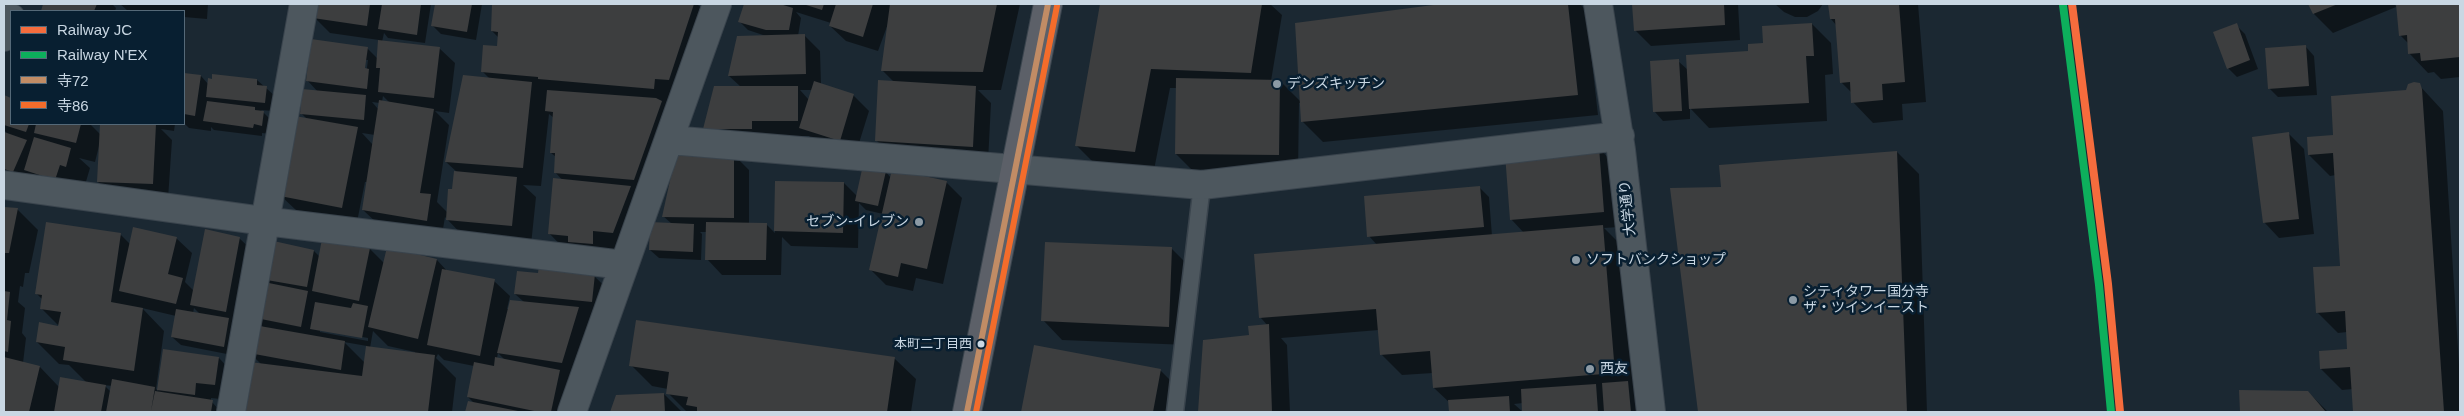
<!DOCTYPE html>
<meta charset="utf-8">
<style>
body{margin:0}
#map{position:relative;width:2464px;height:416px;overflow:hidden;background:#1b2832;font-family:Arial,"Noto Sans JP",sans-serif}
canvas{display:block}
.frame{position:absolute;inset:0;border:5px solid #c9d7e3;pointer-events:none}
.legend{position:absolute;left:10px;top:10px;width:175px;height:115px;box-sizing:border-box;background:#081f31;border:1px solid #556978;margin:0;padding:6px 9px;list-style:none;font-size:15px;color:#c9d7e3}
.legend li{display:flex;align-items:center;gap:10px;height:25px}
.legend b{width:25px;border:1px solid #556978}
</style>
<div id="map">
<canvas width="2464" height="416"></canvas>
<div class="frame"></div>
<ul class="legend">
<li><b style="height:6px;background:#f56c3d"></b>Railway JC</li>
<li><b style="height:6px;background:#0daf5c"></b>Railway N'EX</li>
<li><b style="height:6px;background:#c18c65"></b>寺72</li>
<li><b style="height:6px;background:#f36c2b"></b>寺86</li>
</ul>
</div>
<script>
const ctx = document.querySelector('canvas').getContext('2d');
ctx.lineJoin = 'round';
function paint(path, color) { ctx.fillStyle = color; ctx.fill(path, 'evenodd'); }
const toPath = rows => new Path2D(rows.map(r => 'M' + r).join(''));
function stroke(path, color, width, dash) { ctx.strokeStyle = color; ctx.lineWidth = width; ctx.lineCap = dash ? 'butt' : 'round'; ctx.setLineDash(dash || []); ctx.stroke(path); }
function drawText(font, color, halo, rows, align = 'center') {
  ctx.font = font + ' Arial,"Noto Sans JP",sans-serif'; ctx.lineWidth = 5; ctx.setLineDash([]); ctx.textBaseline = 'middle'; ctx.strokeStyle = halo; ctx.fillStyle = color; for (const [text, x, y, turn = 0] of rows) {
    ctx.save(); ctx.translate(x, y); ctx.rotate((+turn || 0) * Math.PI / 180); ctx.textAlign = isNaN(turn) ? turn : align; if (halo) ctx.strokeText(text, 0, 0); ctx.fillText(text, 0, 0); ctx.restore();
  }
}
paint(toPath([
 [45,4,112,4,116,8,115,11,42,11],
 [120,4,208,4,207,19,184,17,184,11,128,11],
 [316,4,431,4,425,43,388,38,384,33,382,42,439,48,455,63,449,113,435,111,449,125,437,202,448,213,458,173,446,162,490,79,482,71,498,48,499,38,492,31,494,4,697,4,716,22,632,252,612,250,611,263,568,253,549,233,563,181,555,172,556,157,551,153,554,118,549,114,541,186,523,185,536,197,531,245,466,239,445,217,442,235,379,225,363,210,368,182,365,182,357,222,297,211,281,196,307,119,301,113,318,92,307,80,367,48,378,59,379,40,330,33,314,17],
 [365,60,368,60,366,75,363,74],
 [383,96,390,103,382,102],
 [372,102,380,103,379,110],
 [362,133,375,135,373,145],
 [436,4,482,4,476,40,441,34,432,25],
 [746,4,1020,4,1001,90,978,90,991,103,988,162,892,156,877,141,894,82,882,70,889,21,878,51,846,41,830,26,831,23,796,12,801,18,798,36,805,36,820,51,821,84,853,95,869,111,855,156,816,144,809,136,767,136,720,144,705,129,741,87,729,76,766,36,748,30,740,22],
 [800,90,813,90,809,100],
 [1101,4,1270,4,1282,15,1271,81,1280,81,1301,102,1297,24,1451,4,1580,4,1586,10,1598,115,1323,142,1302,121,1301,103,1299,103,1298,174,1195,173,1176,154,1177,88,1170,88,1154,170,1096,165,1077,146],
 [1634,4,1738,4,1740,40,1651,46,1635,30],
 [1775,4,1823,4,1818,11,1807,17,1795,17,1784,12],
 [1829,4,1918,4,1926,102,1902,104,1903,120,1873,123,1853,102,1852,93,1841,82,1836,25,1831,19],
 [2310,4,2395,4,2396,7,2333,33,2314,14],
 [2398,4,2460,4,2460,77,2441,79,2434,72,2428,73,2409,53,2409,44,2400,35],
 [1812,24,1831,43,1833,74,1825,75,1827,121,1709,128,1690,108,1690,119,1663,121,1655,112,1678,61,1688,70,1750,52],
 [2236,25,2245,34,2258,69,2237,77,2228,68],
 [2306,47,2314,56,2317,95,2278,97,2269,88],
 [184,74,201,76,209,85,257,80,275,96,273,111,261,110,272,121,270,134,262,133,262,136,214,130,211,127,211,131,189,128,184,123],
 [2419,85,2443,111,2460,380,2460,412,2354,412,2353,389,2342,390,2321,369,2349,350,2347,332,2338,333,2317,312,2342,267,2336,175,2330,176,2309,155,2335,136],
 [4,97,11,99,11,124,90,124,100,134,101,124,175,124,174,131,161,129,172,140,168,199,114,197,98,182,99,146,95,162,79,158,90,168,85,185,4,181,4,134,9,135,4,130],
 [2288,133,2304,149,2314,234,2279,238,2264,222],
 [1599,148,1614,164,1619,227,1604,228,1623,247,1638,412,1524,412,1523,403,1514,404,1523,412,1450,412,1450,403,1434,388,1433,373,1402,375,1381,354,1379,330,1281,338,1287,345,1290,412,1199,412,1204,341,1250,336,1268,326,1261,318,1377,245,1369,236,1480,188,1489,197,1492,236,1524,233,1511,219],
 [1897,152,1919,174,1927,412,1699,412,1671,190,1723,188],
 [734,155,749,170,749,224,766,224,775,233,776,182,844,183,858,197,886,172,891,178,946,182,962,198,943,284,916,278,913,291,886,285,871,270,883,214,866,210,859,203,858,248,791,246,782,237,781,275,722,275,707,259,707,232,700,232,702,234,701,260,659,258,650,250,672,224,663,216],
 [4,208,17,209,38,230,29,273,25,273,23,287,20,286,18,302,25,308,22,333,26,338,23,363,40,367,59,387,87,383,69,365,59,364,37,342,60,327,42,309,43,300,36,293,121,235,131,245,176,238,192,253,185,282,194,291,239,238,255,253,232,355,181,345,172,337,176,316,142,308,164,331,156,389,158,391,164,350,219,358,234,374,230,400,211,398,211,401,221,412,4,412],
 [194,308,201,315,193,313],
 [104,385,112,386,111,392],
 [1171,248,1191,268,1188,345,1062,340,1043,320],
 [370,249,384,263,437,260,448,272,494,281,510,296,507,309,509,309,524,302,515,294,594,276,616,297,570,412,467,412,469,403,475,404,468,397,474,366,444,360,438,354,436,358,456,378,452,412,236,412,261,364,250,353,264,328,253,317,262,278,314,251,320,257],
 [320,329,368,338,368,341,320,332],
 [373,331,388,346,415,352,415,354,370,348],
 [344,342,367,346,365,363],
 [498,353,505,360,497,358],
 [637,322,895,359,916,379,911,412,687,412,668,393,668,389,652,386,631,365],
 [1035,347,1161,371,1181,391,1178,412,1023,412],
 [2240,392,2308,392,2328,412,2242,412],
 [664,394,682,412,612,412,617,396]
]), '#0007');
paint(toPath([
 [43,4,97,4,94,11,41,11],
 [315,4,370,4,367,26,313,18],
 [382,4,421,4,417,35,378,29],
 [435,4,472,4,467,32,431,26],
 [492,4,694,4,669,80,655,79,654,89,538,79,538,77,481,72,483,45,497,46,498,32,491,31],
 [744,4,780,4,793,8,789,30,766,30,738,22],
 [803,4,824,4,822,10],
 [836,4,873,4,863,37,829,26],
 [890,4,997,4,983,72,881,71],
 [1100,4,1262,4,1251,73,1151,69,1135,152,1075,146],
 [1441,4,1568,4,1578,95,1301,122,1295,23],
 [1632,4,1724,4,1725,25,1634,31],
 [1828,4,1899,4,1905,82,1882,84,1883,100,1851,103,1850,82,1840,83,1835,19,1830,19],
 [2308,4,2338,4,2313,14],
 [2396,4,2460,4,2460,57,2421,61,2420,53,2408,54,2407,35,2399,36],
 [1812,23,1814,56,1806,56,1809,103,1689,109,1686,55,1748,51,1748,44,1763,43,1762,26],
 [2237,23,2250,60,2227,69,2213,32],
 [805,34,806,74,728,76,737,36],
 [311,39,368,47,365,68,369,69,367,89,306,81],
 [378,40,440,47,434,98,378,92,380,68,376,68],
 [2306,45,2309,86,2268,89,2265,48],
 [1679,59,1682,111,1653,112,1650,61],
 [184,73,201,75,195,116,184,114],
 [212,74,257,79,257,85,267,86,265,103,206,97,208,78,212,79],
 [463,75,532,82,523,168,445,162],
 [1176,78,1280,80,1279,155,1175,154],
 [878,80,976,86,973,147,875,141],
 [814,81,854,94,840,141,799,128],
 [2414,82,2420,83,2422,89,2444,412,2353,412,2350,367,2320,369,2319,351,2347,349,2345,311,2316,313,2313,267,2340,266,2333,153,2308,155,2307,137,2333,135,2331,96,2406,90,2408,84],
 [714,86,798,86,798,121,752,121,752,129,703,129],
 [302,89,366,95,364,120,300,114],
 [547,90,656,98,662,101,634,180,554,173,555,153,550,153,553,112,545,111],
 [4,95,11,98,11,124,29,124,26,132,4,125],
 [379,100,434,109,420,193,431,194,427,221,362,210],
 [207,101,255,107,255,110,264,111,262,126,254,124,253,128,203,121],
 [295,116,358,127,342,208,280,196],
 [36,124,81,124,76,143,34,133],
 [100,124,156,124,153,184,97,182],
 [4,132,27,140,13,172,4,169],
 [2289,132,2299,219,2263,223,2252,137],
 [34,137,71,148,66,167,60,165,55,180,24,170],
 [1599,147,1604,212,1510,220,1505,154],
 [1897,151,1907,412,1698,412,1670,188,1721,187,1719,165],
 [676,153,734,153,734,218,662,217],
 [863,165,886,171,878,206,855,201],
 [892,169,947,181,927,269,901,263,898,277,869,270],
 [454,171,517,177,512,226,446,220,448,189,452,189],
 [553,178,631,186,613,233,593,231,593,244,568,242,568,236,548,234],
 [775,181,844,182,843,233,774,231],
 [1480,186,1484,227,1367,237,1364,196],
 [4,207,18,208,9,253,4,253],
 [46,222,121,233,111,302,143,308,134,371,63,360,65,347,36,342,39,322,58,326,61,312,40,309,42,295,35,294],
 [650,222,694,224,693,252,649,250],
 [706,222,767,223,766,260,705,260],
 [1603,225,1615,373,1433,388,1430,351,1380,355,1376,309,1259,318,1254,254],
 [133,227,177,237,168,274,183,278,176,304,119,291],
 [205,229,240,237,226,312,190,305],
 [322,239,370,248,359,301,312,291],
 [269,240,314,250,307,287,261,279],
 [1045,242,1172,247,1169,327,1041,321],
 [387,247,437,259,418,339,368,327],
 [539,265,595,274,592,302,514,294,517,271,538,273],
 [442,269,495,279,480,356,427,345],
 [259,281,308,291,301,327,251,317],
 [4,291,10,292,7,320,11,321,8,352,4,351],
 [510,300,579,307,562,363,497,353],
 [315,302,351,308,353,303,368,306,362,338,310,329],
 [176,309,229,318,224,347,171,337],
 [636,320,895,357,887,412,697,412,697,407,686,405,688,397,666,394,669,372,629,366],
 [1269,324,1272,412,1198,412,1203,340,1249,335,1248,326],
 [254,325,345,341,341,370,249,353],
 [1034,345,1161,369,1153,412,1021,412],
 [366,346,435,355,428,412,235,412,242,361,362,376],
 [163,349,219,357,215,385,196,383,195,395,157,390],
 [4,357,40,366,29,412,4,412],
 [495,357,560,370,551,412,539,412,467,397,474,362,494,366],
 [60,377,106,385,101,412,54,412],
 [112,379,155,387,151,411,155,391,213,400,211,412,106,412],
 [1628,381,1631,412,1604,412,1602,383],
 [1596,384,1598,412,1522,412,1521,389],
 [2239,390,2308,391,2326,412,2240,412],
 [664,393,665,412,610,412,616,395],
 [1509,396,1510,412,1449,412,1448,400],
 [468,401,518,411,518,412,465,412]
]), '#3d3e3f');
const lane = toPath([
 [1175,412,1202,185]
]);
const street = toPath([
 [1598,4,1621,150,1651,412],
 [4,37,11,18],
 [670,140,1202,185,1620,136],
 [4,185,264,221,623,265],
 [231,412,304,4],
 [572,412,717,4]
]);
const secondary = toPath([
 [967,412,1048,4]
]);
stroke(lane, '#3a444d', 19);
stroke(street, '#3a444d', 30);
stroke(secondary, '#3a444d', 30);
stroke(lane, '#4d575e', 16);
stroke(street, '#4d575e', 28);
stroke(secondary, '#5c6068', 28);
stroke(toPath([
 [967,412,1048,4]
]), '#c18c65', 6);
stroke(toPath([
 [976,412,1057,6]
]), '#f36c2b', 6);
stroke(toPath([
 [2072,4,2108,284,2120,412]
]), '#f56c3d', 8);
stroke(toPath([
 [2063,5,2099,285,2111,412]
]), '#0daf5c', 8);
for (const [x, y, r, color] of [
 [1277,84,5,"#8c9aa5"],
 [919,222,5,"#8c9aa5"],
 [1576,260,5,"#8c9aa5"],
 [1793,300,5,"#8c9aa5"],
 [981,344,4.5,"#c9d7e3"],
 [1590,369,5,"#8c9aa5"]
]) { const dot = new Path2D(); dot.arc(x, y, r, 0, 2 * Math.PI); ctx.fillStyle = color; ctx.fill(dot); stroke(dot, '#081f31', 2); }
drawText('13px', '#c9d7e3', '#081f31', [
 ["本町二丁目西",972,344]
], 'right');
drawText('14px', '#c9d7e3', '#081f31', [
 ["デンズキッチン",1287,84],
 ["セブン-イレブン",909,222,"right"],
 ["ソフトバンクショップ",1586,260],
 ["シティタワー国分寺",1803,292],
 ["ザ・ツインイースト",1803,308],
 ["西友",1600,369]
], 'left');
drawText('14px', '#c9d7e3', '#081f31', [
 ["大学通り",1628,208,-96]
]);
</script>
